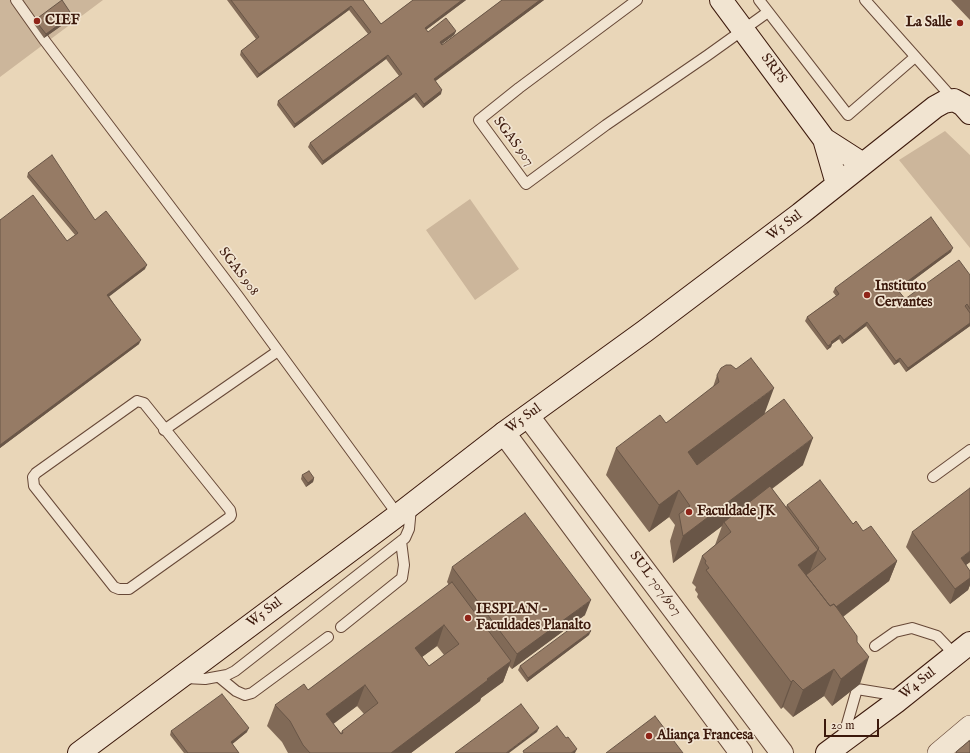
<!DOCTYPE html>
<meta charset="utf-8">
<style>
body{margin:0}
#map{position:relative;width:970px;height:753px;overflow:hidden;background:#e9d6b8;font-family:"IM FELL English",serif}
canvas{display:block}
.scale{position:absolute;left:824px;top:719px;width:55px;height:18px;box-sizing:border-box;border:2px solid #3c190c;border-top:0;padding-left:5px;font-size:12px;line-height:14px;white-space:nowrap;color:#3c190c;-webkit-text-stroke:3px #f1e4d1;paint-order:stroke}
</style>
<div id="map">
<canvas width="970" height="753"></canvas>
<div class="scale">20 m</div>
</div>
<script>
const ctx = document.querySelector('canvas').getContext('2d');
ctx.lineJoin = 'round';
function paint(path, color) { ctx.fillStyle = color; ctx.fill(path, 'evenodd'); }
const toPath = rows => new Path2D(rows.map(r => 'M' + r).join(''));
function stroke(path, color, width, dash) { ctx.strokeStyle = color; ctx.lineWidth = width; ctx.lineCap = dash ? 'butt' : 'round'; ctx.setLineDash(dash || []); ctx.stroke(path); }
function drawText(font, color, halo, rows, align = 'center') {
  ctx.font = font + ' "IM FELL English",serif'; ctx.lineWidth = 3.5; ctx.setLineDash([]); ctx.textBaseline = 'middle'; ctx.strokeStyle = halo; ctx.fillStyle = color; for (const [text, x, y, turn = 0] of rows) {
    ctx.save(); ctx.translate(x, y); ctx.rotate((+turn || 0) * Math.PI / 180); ctx.textAlign = isNaN(turn) ? turn : align; if (halo) ctx.strokeText(text, 0, 0); ctx.fillText(text, 0, 0); ctx.restore();
  }
}
paint(toPath([
 [0,0,103,0,0,77],
 [945,131,970,155,970,248,899,160],
 [470,199,519,269,475,300,426,230]
]), '#ccb69b');
const service = toPath([
 [16,0,45,41,238,296,398,515],
 [637,0,519,88,479,120,526,184,606,125,708,55,768,12],
 [759,0,848,115,915,57],
 [865,0,954,100],
 [137,401,144,403,230,510,231,515,230,517,129,589,119,589,114,587,34,486,33,477,36,473,137,401],
 [164,430,278,351],
 [933,477,970,450],
 [341,627,402,578,404,565,401,541],
 [875,646,895,632,912,628,937,636,955,655],
 [219,677,236,691,245,695,252,693,328,637],
 [847,677,857,689,900,696],
 [185,678,205,679,227,675,235,671,405,538,409,529,411,508],
 [843,738,857,689]
]);
const minor = toPath([
 [938,753,970,726]
]);
const tertiary = toPath([
 [528,416,782,753],
 [504,433,741,753]
]);
const secondary = toPath([
 [721,0,824,139,863,164],
 [824,139,837,184],
 [79,753,398,515,504,433,645,331,800,214,935,107,944,102,954,100,963,105,970,113],
 [827,753,896,702,970,643]
]);
stroke(service, '#674837', 12);
stroke(minor, '#674837', 22);
stroke(tertiary, '#674837', 24);
stroke(secondary, '#3c190c', 24);
stroke(service, '#f1e4d1', 10);
stroke(minor, '#f1e4d1', 21);
stroke(tertiary, '#f1e4d1', 22);
stroke(secondary, '#f1e4d1', 22);
paint(toPath([
 [227,0,363,0,381,24,413,0,466,0,426,30,428,32,456,31,454,35,442,44,442,45,502,0,544,0,435,81,441,94,423,108,414,97,322,165,308,147,310,143,399,76,386,59,294,128,277,105,278,101,368,34,349,10,257,78,240,55,241,51,256,39],
 [951,0,970,0,970,20],
 [72,15,71,19,44,38,34,24,35,20],
 [28,173,95,220,145,269,109,296,139,344,0,448,0,220,67,241,75,235,27,177],
 [951,252,899,291,905,299,970,275,970,326,906,372,899,362,894,365,866,326,842,344,839,339,832,344,831,347,827,350,805,321,807,317,836,296,833,292,835,288],
 [717,375,765,414,803,465,772,489,786,507,787,505,853,524,863,531,897,561,889,581,843,617,857,642,860,684,832,706,824,696,793,717,783,707,781,709,697,597,698,594,695,590,696,587,692,583,702,556,715,545,722,526,673,563,670,541,675,525,669,517,649,532,606,475,616,448,666,423,713,387],
 [302,475,314,478,313,482,306,487,301,479],
 [912,532,970,562,966,565,970,571,970,585,968,590,950,604,906,547],
 [452,567,585,615,512,669,509,666,503,682,481,698,480,701,411,753,288,753,282,742,267,726,275,705,308,690,449,585,447,582],
 [437,646,444,655,429,666,422,657],
 [357,706,364,714,342,731,341,733,333,723],
 [589,635,527,682,518,670,520,666],
 [171,731,247,732,232,744,239,753,184,753,170,735]
]), '#816a57');
paint(toPath([
 [462,0,466,0,423,32,425,28],
 [540,0,544,0,433,83,434,79],
 [351,6,349,10,257,78,259,74],
 [72,15,71,19,44,38,46,34],
 [456,31,454,35,439,46,440,42],
 [388,55,386,59,294,128,295,124],
 [442,90,441,94,423,108,424,104],
 [416,93,414,97,322,165,323,161],
 [953,248,951,252,896,293,897,289],
 [147,265,145,269,106,299,107,295],
 [867,322,866,326,842,344,844,340],
 [970,323,970,326,906,372,908,368],
 [840,335,839,339,832,344,831,347,827,350,831,342],
 [141,340,139,344,0,448,0,445],
 [900,358,899,362,894,365,896,361],
 [774,388,764,415,678,479,688,452],
 [813,438,803,465,725,524,724,522,722,526,673,563,683,536],
 [314,478,313,482,306,487,308,483],
 [679,490,669,517,649,532,659,505],
 [818,550,808,577,798,565],
 [970,551,970,562,955,573,961,558],
 [897,561,889,581,824,631,832,610],
 [970,578,970,585,968,590,950,604,955,589],
 [591,600,585,615,512,669,517,654],
 [444,625,437,646,407,668,415,648],
 [591,631,589,635,527,682,528,678],
 [869,657,860,684,832,706,841,679],
 [511,661,503,682,481,698,480,701,411,753,391,753],
 [834,669,824,696,793,717,803,690],
 [793,680,783,707,781,709,791,682],
 [365,685,357,706,319,735,326,714],
 [249,728,247,732,230,746,231,742],
 [539,728,537,732,509,753,506,753],
 [577,749,575,753,571,753]
]), '#695647');
const building = toPath([
 [62,0,72,15,46,34,35,20,62,0],
 [231,0,363,0,381,24,413,0,462,0,425,28,428,32,446,18,456,31,440,42,442,45,502,0,540,0,434,79,442,90,424,104,416,93,323,161,310,143,402,74,388,55,295,124,278,101,371,32,351,6,259,74,241,51,259,37,231,0],
 [52,155,95,220,106,211,147,265,107,295,141,340,0,445,0,220,33,195,67,241,78,233,28,173,52,155],
 [931,217,953,248,897,289,905,299,959,260,970,275,970,309,967,304,965,306,970,313,970,323,908,368,900,358,896,361,867,322,844,340,840,335,831,342,832,343,828,346,807,317,839,294,835,288,931,217],
 [751,358,774,388,688,452,697,465,784,399,813,438,683,536,679,514,690,506,679,490,659,505,616,448,660,415,666,423,719,382,717,375,721,368,726,365,731,365,736,369,751,358],
 [309,471,314,478,308,483,302,475,309,471],
 [820,480,853,524,856,521,863,531,871,526,897,561,836,607,834,604,830,606,806,575,826,559,818,549,819,548,787,505,820,480],
 [770,486,818,550,798,565,830,606,834,604,857,636,857,642,869,657,841,679,834,669,803,690,793,680,791,682,706,570,709,568,705,563,706,561,702,556,731,532,724,522,770,486],
 [970,488,970,551,961,558,970,571,970,578,955,589,912,532,970,488],
 [525,513,591,600,517,654,452,567,525,513],
 [452,582,511,661,487,679,488,680,391,753,310,753,303,745,290,721,275,705,304,684,308,690,452,582],
 [444,625,459,644,429,666,415,648,444,625],
 [365,685,378,703,342,731,343,733,341,734,326,714,365,685],
 [582,620,591,631,528,678,520,666,582,620],
 [222,694,249,728,231,742,239,753,188,753,171,731,222,694],
 [521,704,539,728,506,753,455,753,521,704],
 [655,716,683,753,606,753,655,716],
 [557,726,566,738,568,737,577,749,571,753,524,753,523,751,557,726],
 [969,741,970,742,970,753,957,753,956,752,969,741]
]);
paint(building, '#967b65');
stroke(building, '#695647', 1);
for (const [x, y, r, color] of [
 [37,21,4,"#8f2418"],
 [960,23,4,"#8f2418"],
 [867,295,4,"#8f2418"],
 [689,512,4,"#8f2418"],
 [468,618,4,"#8f2418"],
 [649,736,4,"#8f2418"]
]) { const dot = new Path2D(); dot.arc(x, y, r, 0, 2 * Math.PI); ctx.fillStyle = color; ctx.fill(dot); stroke(dot, '#f1e4d1', 1.5); }
drawText('bold 14px', '#3c190c', '#f1e4d1', [
 ["CIEF",45,21],
 ["La Salle",952,23,"right"],
 ["Instituto",875,287],
 ["Cervantes",875,303],
 ["Faculdade JK",697,512],
 ["IESPLAN -",476,610],
 ["Faculdades Planalto",476,626],
 ["Aliança Francesa",657,736]
], 'left');
drawText('14px', '#3c190c', '#f1e4d1', [
 ["SRPS",773,69,54],
 ["SGAS 907",513,142,53],
 ["W5 Sul",785,226,-37],
 ["SGAS 908",238,272,53],
 ["W5 Sul",524,419,-36],
 ["SUL 707/907",655,584,53],
 ["W5 Sul",265,613,-37],
 ["W4 Sul",918,684,-38]
]);
</script>
